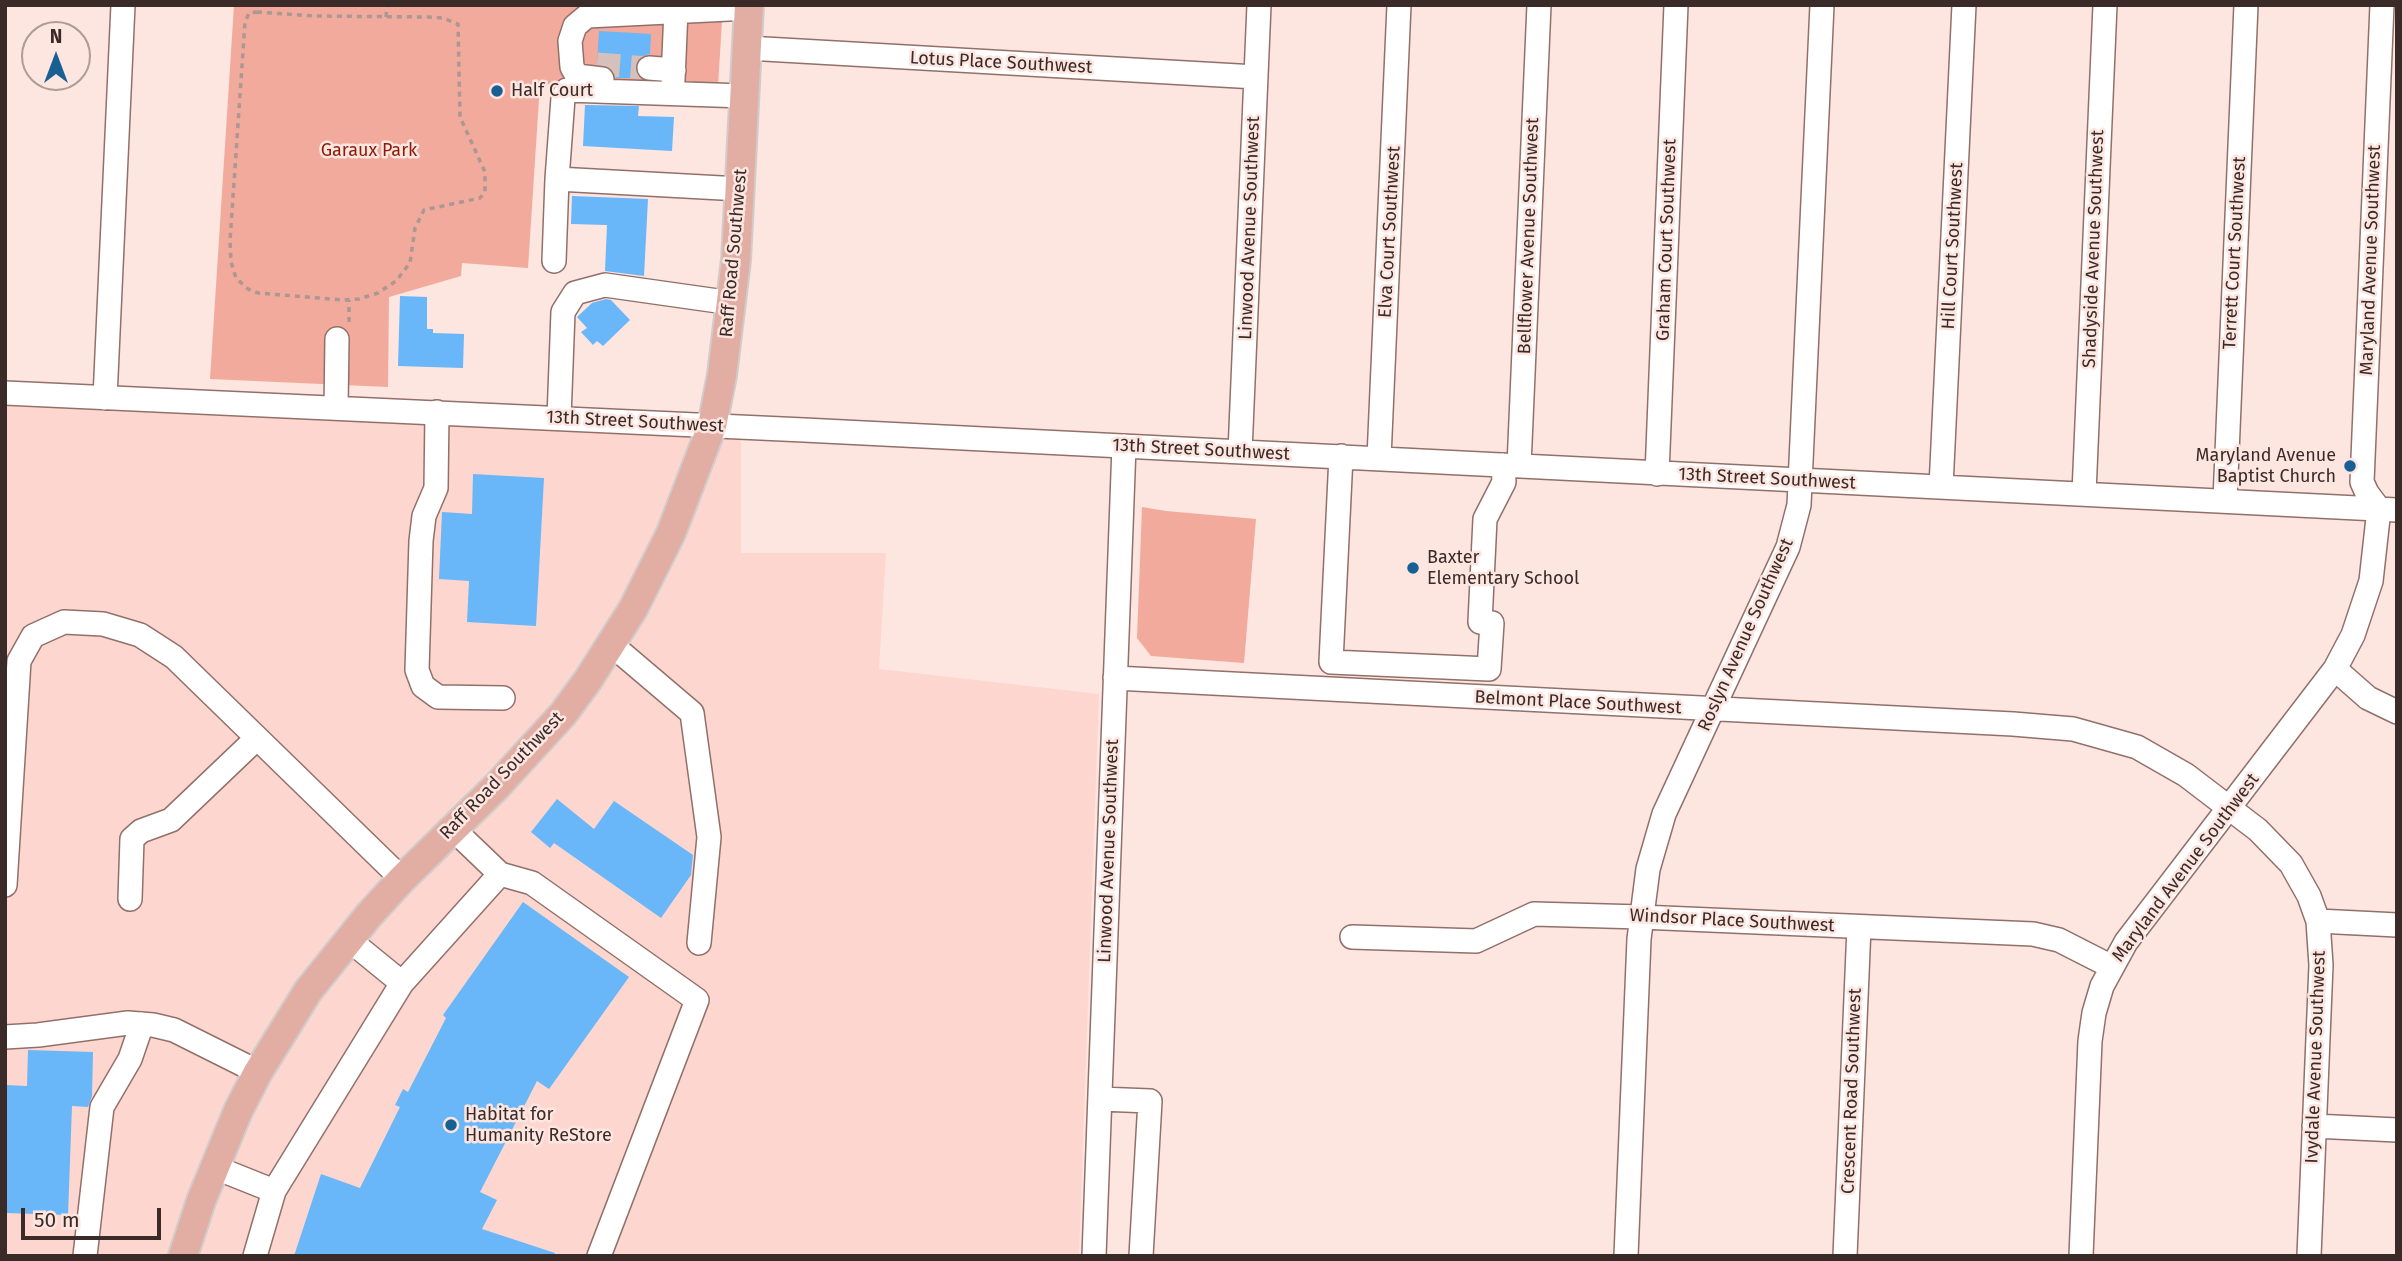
<!DOCTYPE html>
<style>
body{margin:0}
#map{position:relative;width:2402px;height:1261px;overflow:hidden;background:#fde5e0;font-family:"Fira Sans",sans-serif}
canvas{display:block}
.frame{position:absolute;inset:0;border:7px solid #3a2b28;pointer-events:none}
.north{position:absolute;left:21px;top:21px;width:70px;height:70px;box-sizing:border-box;background:#fde5e0;border:2px solid #af9b96;border-radius:50%;rotate:0deg;font-size:19px;font-weight:700;line-height:28px;text-align:center;color:#3a2b28}
.north::after{content:'';display:block;margin:auto;width:24px;height:32px;background:#185f93;clip-path:polygon(50% 0,100% 100%,50% 72%,0 100%)}
.scale{position:absolute;left:21px;top:1208px;width:140px;height:32px;box-sizing:border-box;border:4px solid #3a2b28;border-top:0;padding-left:9px;font-size:21px;line-height:24px;white-space:nowrap;color:#3a2b28;-webkit-text-stroke:5px #fde5e0;paint-order:stroke}
</style>
<div id="map">
<canvas width="2402" height="1261"></canvas>
<div class="frame"></div>
<div class="north">N</div>
<div class="scale">50 m</div>
</div>
<script>
const ctx = document.querySelector('canvas').getContext('2d');
ctx.lineJoin = 'round';
function paint(path, color) { ctx.fillStyle = color; ctx.fill(path, 'evenodd'); }
const toPath = rows => new Path2D(rows.map(r => 'M' + r).join(''));
function stroke(path, color, width, dash) { ctx.strokeStyle = color; ctx.lineWidth = width; ctx.lineCap = dash ? 'butt' : 'round'; ctx.setLineDash(dash || []); ctx.stroke(path); }
function drawText(font, color, halo, rows, align = 'center') {
  ctx.font = font + ' "Fira Sans",sans-serif'; ctx.lineWidth = 5; ctx.setLineDash([]); ctx.textBaseline = 'middle'; ctx.strokeStyle = halo; ctx.fillStyle = color; for (const [text, x, y, turn = 0] of rows) {
    ctx.save(); ctx.translate(x, y); ctx.rotate((+turn || 0) * Math.PI / 180); ctx.textAlign = isNaN(turn) ? turn : align; if (halo) ctx.strokeText(text, 0, 0); ctx.fillText(text, 0, 0); ctx.restore();
  }
}
paint(toPath([
 [5,406,741,439,741,553,886,553,879,669,1099,694,1079,1256,5,1256]
]), '#fdd7cf');
paint(toPath([
 [234,5,723,5,718,86,540,84,528,268,462,263,461,276,389,297,388,387,210,379],
 [1142,507,1166,511,1256,519,1244,663,1151,656,1137,638]
]), '#f1aa9c');
paint(toPath([
 [599,31,651,34,650,54,642,56,635,66,640,78,616,78,610,67,597,64],
 [585,105,639,106,638,116,674,117,672,151,583,146],
 [572,196,648,199,644,276,605,271,607,225,571,224],
 [400,296,427,297,427,329,433,329,433,333,464,334,463,368,398,366],
 [606,299,611,300,630,320,603,346,597,341,593,345,581,332,587,328,577,317,592,303],
 [473,474,544,478,536,626,467,622,469,581,439,579,442,512,472,514],
 [557,799,594,829,614,801,693,855,691,875,661,918,554,843,550,848,531,832],
 [523,902,629,977,549,1089,537,1081,480,1192,497,1200,482,1229,555,1253,554,1256,294,1256,321,1174,360,1188,400,1107,395,1105,403,1089,408,1092,446,1018,443,1015],
 [28,1050,93,1052,92,1096,88,1107,72,1106,68,1215,5,1213,5,1085,27,1086]
]), '#69b6f8');
stroke(toPath([
 [597,64,649,68]
]), '#d6c0bb', 23, [23, 11]);
const minor = toPath([
 [747,48,1256,77],
 [649,68,674,70],
 [602,79,577,76,572,67,570,41,575,26,587,16,749,8],
 [673,80,676,10],
 [740,189,557,179,563,98,567,90,744,96],
 [554,261,557,179],
 [5,393,804,430,2397,510],
 [105,398,123,5],
 [336,408,337,339],
 [437,412,436,488,424,516,421,541,417,670,423,686,438,697,503,698],
 [559,418,563,312,575,293,605,285,732,303],
 [1240,452,1259,5],
 [1341,456,1331,662,1489,669,1492,623,1480,622,1485,519,1504,482,1503,465],
 [1379,458,1399,5],
 [1519,466,1539,5],
 [1657,474,1676,5],
 [1941,487,1964,5],
 [2084,493,2105,5],
 [2225,500,2246,5],
 [612,645,692,713,709,837,699,943],
 [2335,669,2368,698,2397,712],
 [1115,678,2013,724,2073,729,2137,747,2186,775,2258,830,2291,864,2309,896,2318,921,2321,965,2309,1256],
 [500,874,532,883,697,1000,599,1256],
 [5,885,19,661,33,636,64,622,103,624,140,635,174,657,402,879],
 [130,899,132,839,141,831,171,820,257,738],
 [2318,921,2397,925],
 [1352,937,1476,941,1534,914,1641,917,2033,934,2059,940,2112,967],
 [348,939,402,983],
 [5,1037,38,1035,128,1023,153,1025,174,1030,258,1072],
 [1100,1099,1150,1101,1141,1256],
 [2314,1126,2397,1130],
 [214,1167,274,1191],
 [85,1256,102,1107,130,1059,142,1024],
 [255,1256,274,1191,402,983,500,874,453,829],
 [1094,1256,1124,446],
 [1626,1256,1639,939,1648,869,1664,814,1788,547,1799,505,1822,5],
 [1845,1256,1859,927],
 [2081,1256,2090,1041,2094,1013,2102,986,2126,942,2335,669,2353,635,2371,581,2379,509,2367,493,2362,482,2382,5]
]);
const major = toPath([
 [183,1256,201,1201,238,1111,258,1072,308,991,369,915,402,879,497,786,563,714,588,680,633,609,671,533,712,426,722,375,736,260,749,5]
]);
stroke(minor, '#927069', 26);
stroke(major, '#d0cccb', 32);
stroke(toPath([
 [257,12,314,16,428,17,443,18,458,24,460,117,485,172,485,192,480,198,424,210,415,228,410,263,396,281,378,293,359,299,343,300,258,293,248,289,236,278,231,262,230,241,245,22,249,13,257,12],
 [386,17,387,5],
 [349,322,349,300]
]), '#ab9793', 3.5, [5, 5]);
stroke(minor, '#fff', 23);
stroke(major, '#e2ada3', 28);
for (const [x, y, r, color] of [
 [497,91,7,"#185f93"],
 [2350,466,7,"#185f93"],
 [1413,568,7,"#185f93"],
 [451,1125,7,"#185f93"]
]) { const dot = new Path2D(); dot.arc(x, y, r, 0, 2 * Math.PI); ctx.fillStyle = color; ctx.fill(dot); stroke(dot, '#fde5e0', 2.5); }
drawText('18px', '#3a2b28', '#fde5e0', [
 ["Lotus Place Southwest",1001,63,3],
 ["Linwood Avenue Southwest",1250,228,-88],
 ["Elva Court Southwest",1390,232,-87],
 ["Bellflower Avenue Southwest",1529,236,-88],
 ["Graham Court Southwest",1667,240,-88],
 ["Hill Court Southwest",1953,246,-87],
 ["Shadyside Avenue Southwest",2094,249,-88],
 ["Raff Road Southwest",734,253,-85],
 ["Terrett Court Southwest",2235,253,-87],
 ["Maryland Avenue Southwest",2371,260,-88],
 ["13th Street Southwest",635,422,3],
 ["13th Street Southwest",1201,450,3],
 ["13th Street Southwest",1767,479,3],
 ["Roslyn Avenue Southwest",1746,635,-66],
 ["Belmont Place Southwest",1578,703,3],
 ["Raff Road Southwest",502,776,-46],
 ["Linwood Avenue Southwest",1109,851,-88],
 ["Maryland Avenue Southwest",2186,868,-53],
 ["Windsor Place Southwest",1732,921,3],
 ["Ivydale Avenue Southwest",2316,1057,-88],
 ["Crescent Road Southwest",1852,1091,-88]
]);
drawText('18px', '#3a2b28', '#fde5e0', [
 ["Half Court",511,91],
 ["Maryland Avenue",2336,456,"right"],
 ["Baptist Church",2336,477,"right"],
 ["Baxter",1427,558],
 ["Elementary School",1427,579],
 ["Habitat for",465,1115],
 ["Humanity ReStore",465,1136]
], 'left');
drawText('18px', '#8d1b08', '#fde5e0', [
 ["Garaux Park",369,151]
]);
</script>
